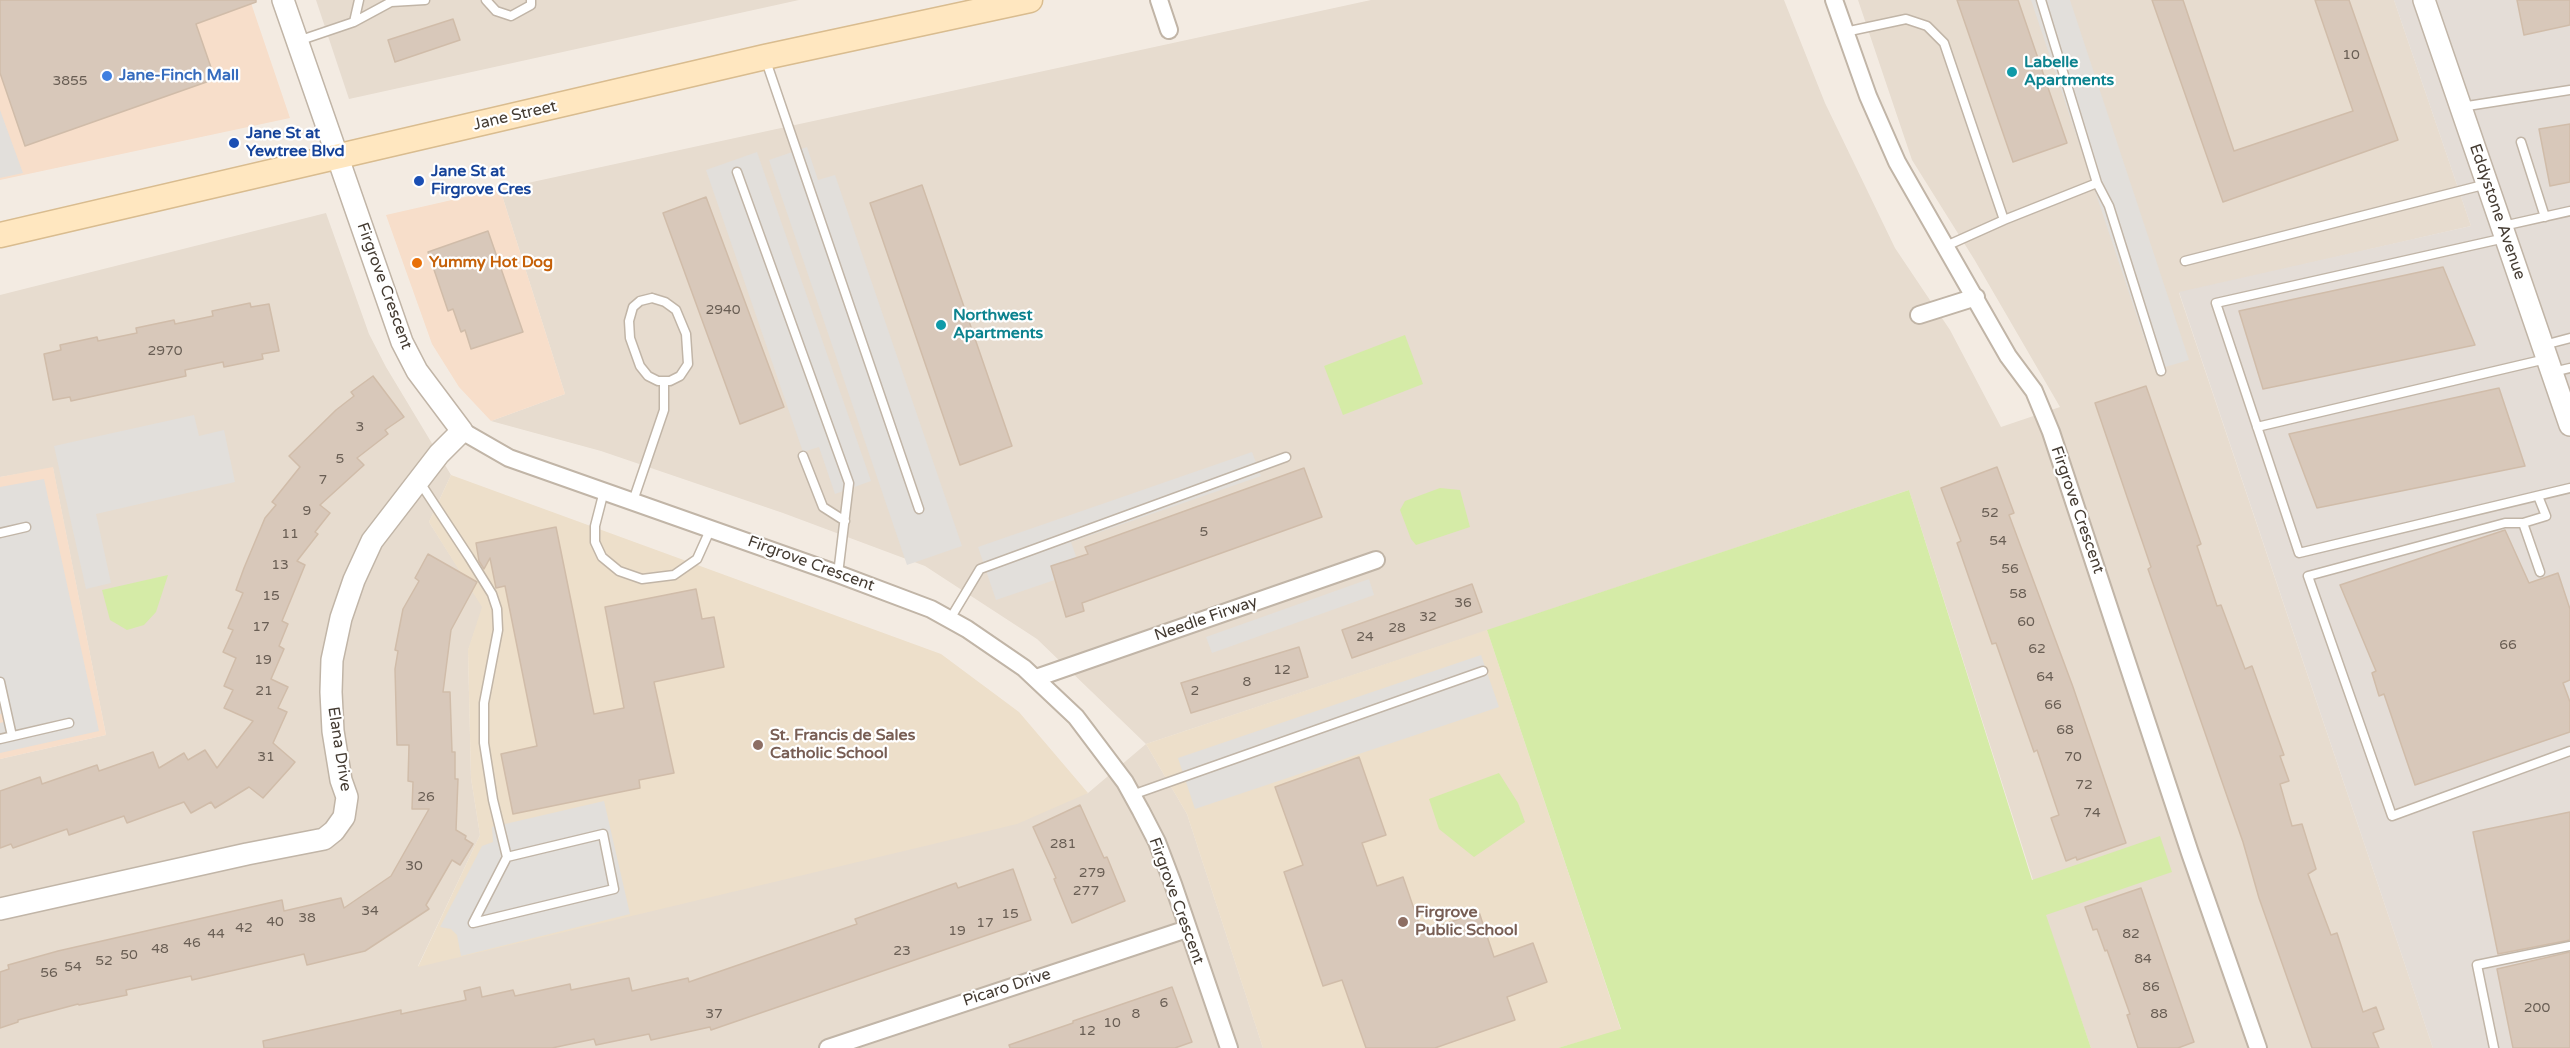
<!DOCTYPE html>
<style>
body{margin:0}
canvas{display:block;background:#f3ebe2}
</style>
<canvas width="2570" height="1048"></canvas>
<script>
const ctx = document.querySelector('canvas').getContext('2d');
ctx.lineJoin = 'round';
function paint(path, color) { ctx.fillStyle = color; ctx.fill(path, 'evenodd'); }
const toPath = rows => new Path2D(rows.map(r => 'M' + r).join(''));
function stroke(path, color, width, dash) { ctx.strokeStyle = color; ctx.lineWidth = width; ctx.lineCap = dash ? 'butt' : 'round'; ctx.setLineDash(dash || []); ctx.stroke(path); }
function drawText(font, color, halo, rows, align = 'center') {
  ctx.font = font + ' "Varela Round",sans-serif'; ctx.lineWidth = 4.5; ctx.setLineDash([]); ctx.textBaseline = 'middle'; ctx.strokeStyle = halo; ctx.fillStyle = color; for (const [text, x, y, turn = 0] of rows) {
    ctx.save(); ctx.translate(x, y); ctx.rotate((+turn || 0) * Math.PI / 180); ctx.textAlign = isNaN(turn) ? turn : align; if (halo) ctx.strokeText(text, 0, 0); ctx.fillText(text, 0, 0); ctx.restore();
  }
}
paint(toPath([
 [316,0,799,0,349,99],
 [1371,0,1784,0,1825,103,1895,248,1950,330,2001,427,2060,407,1974,259,1912,160,1858,0,2394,0,2471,226,2179,293,2433,1048,2091,1048,2033,880,1909,490,1146,744,1187,814,1263,1048,0,1048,0,759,106,735,53,468,0,477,0,295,326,213,369,334,386,367,451,475,429,522,483,607,468,651,471,778,480,835,418,966,1088,793,1146,744,1037,639,925,566,783,513,601,451,491,421,565,394,500,189]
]), '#e7dccf');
paint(toPath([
 [0,0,250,0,290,118,0,180],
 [500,189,565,394,491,421,459,387,432,344,386,215],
 [53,467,106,735,0,759,0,477]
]), '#f7deca');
paint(toPath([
 [2394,0,2570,0,2570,1048,2433,1048,2179,292,2471,226]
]), '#e4ddd7');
paint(toPath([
 [451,475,941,654,1019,712,1088,793,1017,824,418,967,480,835,471,778,468,650,482,607,429,522],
 [1487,630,1621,1030,1558,1048,1263,1048,1187,814,1146,744]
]), '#eddfca');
paint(toPath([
 [1405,335,1423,384,1343,415,1324,366],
 [1440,488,1460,490,1470,527,1416,545,1411,539,1400,510,1405,501],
 [1909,490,2032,880,2160,836,2172,872,2046,915,2091,1048,1558,1048,1621,1029,1487,630],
 [168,575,156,612,144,625,127,630,110,620,102,590],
 [1499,773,1518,803,1525,822,1474,857,1439,829,1429,799]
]), '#d5eba7');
paint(toPath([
 [2031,0,2070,0,2189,360,2155,370],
 [0,110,23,173,0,178],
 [807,147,818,180,835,175,962,546,907,565,769,160],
 [757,152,871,481,835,494,819,447,803,452,706,170],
 [194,415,199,436,224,430,235,482,96,514,111,583,86,589,54,446],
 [1252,452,1261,476,1071,542,1081,571,996,600,978,547],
 [44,479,99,731,0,753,0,723,11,720,9,711,0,714,0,487],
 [1369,579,1374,595,1212,653,1206,637],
 [1481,655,1499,707,1195,809,1178,758],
 [604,801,630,914,461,956,457,935,451,929,440,927,482,846,493,842,492,827]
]), '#e2dfdb');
const building = toPath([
 [0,0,256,0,256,2,196,24,215,79,25,146,0,73,0,0],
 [1957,0,2018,0,2067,143,2013,162,1957,0],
 [2152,0,2183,0,2234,151,2353,111,2315,0,2349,0,2398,140,2223,202,2152,0],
 [2517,0,2570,0,2570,25,2524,35,2517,0],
 [453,19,460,40,395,62,388,40,453,19],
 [2570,124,2570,182,2550,186,2539,129,2570,124],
 [922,185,1012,446,960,465,870,203,922,185],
 [706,197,784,407,740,424,663,213,706,197],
 [488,231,523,332,471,349,465,330,461,332,453,309,448,311,428,252,488,231],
 [2443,267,2475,345,2263,389,2239,311,2443,267],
 [250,303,251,307,269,304,279,351,262,354,263,359,224,367,223,362,185,370,186,376,71,401,70,397,53,400,44,354,61,350,60,345,97,337,98,341,137,333,136,328,174,320,175,324,213,316,212,311,250,303],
 [373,376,404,417,385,430,388,434,357,458,364,465,320,505,330,513,315,532,318,534,297,561,305,565,282,621,288,624,279,646,284,649,271,679,288,687,278,708,287,712,273,743,295,762,290,768,263,798,249,787,215,808,211,802,191,813,184,802,127,823,124,816,69,835,67,829,13,848,11,844,0,848,0,791,40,777,42,784,97,765,99,771,153,752,159,768,184,753,188,760,205,750,217,768,253,721,224,708,233,690,224,686,236,658,223,652,233,630,228,628,243,593,236,590,244,568,265,518,276,505,272,502,300,467,289,456,336,410,354,396,351,392,373,376],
 [2146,386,2201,544,2197,546,2217,606,2221,605,2245,669,2252,666,2284,755,2280,756,2289,781,2280,784,2292,826,2302,824,2316,869,2308,874,2331,935,2337,933,2363,1012,2376,1007,2384,1029,2373,1033,2379,1048,2312,1048,2259,898,2243,842,2148,569,2151,567,2095,403,2146,386],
 [2499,388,2525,466,2317,508,2289,434,2499,388],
 [1997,467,2014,513,2009,515,2073,687,2126,843,2077,860,2076,857,2066,861,2051,818,2059,815,2037,750,2034,752,1996,643,1992,644,1957,543,1961,541,1941,488,1997,467],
 [1304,468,1322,517,1082,603,1084,611,1066,617,1051,566,1088,554,1085,547,1304,468],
 [556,527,594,714,624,708,605,607,696,589,702,619,714,617,724,667,654,682,674,773,639,780,640,788,513,814,501,754,537,746,505,586,496,588,490,558,484,569,479,561,476,543,556,527],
 [2505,530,2529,583,2558,573,2570,609,2570,680,2563,683,2570,702,2570,732,2415,785,2384,694,2379,696,2372,673,2376,671,2340,585,2505,530],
 [428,554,477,582,451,630,443,692,450,692,452,752,455,752,455,779,458,779,456,830,466,836,465,839,473,844,460,865,452,860,426,905,429,909,365,951,307,965,304,954,192,980,191,976,126,990,127,995,79,1005,78,1004,18,1020,18,1022,0,1028,0,972,9,969,8,965,58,951,282,900,284,911,341,898,344,908,391,876,429,809,412,809,413,782,408,781,409,745,397,745,395,669,398,651,395,650,403,609,419,581,415,578,428,554],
 [1472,584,1482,612,1352,658,1342,630,1472,584],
 [1299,647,1308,677,1191,713,1181,683,1299,647],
 [1359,757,1386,835,1362,843,1377,886,1403,877,1422,932,1479,912,1494,957,1533,943,1547,982,1507,997,1515,1020,1435,1048,1366,1048,1342,980,1323,986,1284,872,1303,865,1275,787,1359,757],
 [1080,805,1104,858,1107,857,1125,901,1072,923,1054,879,1056,878,1033,827,1080,805],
 [2570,812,2570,940,2498,954,2473,832,2570,812],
 [1013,869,1031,920,711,1030,710,1027,651,1040,649,1034,596,1045,594,1039,552,1048,264,1048,263,1041,401,1010,401,1014,466,1000,464,991,480,987,482,997,513,990,515,996,570,984,571,990,629,978,632,991,688,978,689,982,857,924,855,919,956,883,958,888,1013,869],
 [2141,888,2194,1042,2178,1048,2138,1048,2127,1015,2130,1014,2107,950,2105,951,2097,929,2093,930,2085,907,2141,888],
 [2570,952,2570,1048,2513,1048,2497,969,2570,952],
 [1172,987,1192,1042,1175,1048,1010,1048,1009,1045,1073,1023,1073,1021,1172,987]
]);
paint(building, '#d8c8ba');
stroke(building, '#d0bca9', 1.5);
const service = toPath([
 [486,0,496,11,511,16,531,5,531,0],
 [354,22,391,2,425,0],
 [1845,32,1906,19,1927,26,1944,43,2004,220],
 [298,41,354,22,359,0],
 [765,58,919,509],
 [2461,107,2570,90],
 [2521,142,2545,217],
 [737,172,849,483,838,574],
 [2097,183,2109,206,2161,371],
 [2503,226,2570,211],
 [2505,238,2216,303,2299,553,2570,488],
 [1946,246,2004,220,2097,183,2041,0],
 [2185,261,2487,184],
 [652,298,665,302,676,310,686,334,688,364,680,376,670,381,658,381,648,376,640,366,630,338,629,321,633,307,640,301,652,298],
 [2544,345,2570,338],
 [2553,372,2570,368],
 [2257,427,2546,359],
 [803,456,823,507,845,521],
 [419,481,469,557,492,594,497,609,498,630,484,703,484,743,493,800,507,857,603,834,614,889,473,923,507,857],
 [604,491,595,526,595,542,602,557,619,571,642,579,674,575,697,559,711,528],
 [2538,496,2546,516,2523,523,2540,572],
 [633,501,664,410,664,381],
 [2523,523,2505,523,2308,576,2392,816,2570,751],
 [0,533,26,527],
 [950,619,980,569,1286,457],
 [0,682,12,736],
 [0,739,69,723],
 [1132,795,1483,671],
 [2494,1048,2477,965,2570,946]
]);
const minor = toPath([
 [1159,0,1169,30],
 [1834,0,1868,96,1897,162,2008,356,2034,391,2051,432,2190,853,2258,1048],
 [1919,315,1976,297],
 [462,431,509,458,838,574,931,609,967,629,1024,668,1076,717,1125,782,1141,811,1157,842,1173,884,1229,1048],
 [1036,678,1376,560],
 [828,1048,1187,929]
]);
const tertiary = toPath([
 [2424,0,2570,425],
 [0,909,247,854,324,839,334,831,344,817,347,797,341,780,333,731,331,692,332,660,341,618,354,580,372,541,439,454,462,431,417,371,402,342,283,0]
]);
const secondary = toPath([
 [0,235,765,57,1030,0]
]);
stroke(service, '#c1b5a7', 11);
stroke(minor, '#c1b5a7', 20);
stroke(tertiary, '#c1b5a7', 24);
stroke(secondary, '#d9bc8f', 27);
stroke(service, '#fff', 8);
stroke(minor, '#fff', 16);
stroke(tertiary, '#fff', 21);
stroke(secondary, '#ffe7c0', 24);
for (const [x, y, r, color] of [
 [2012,72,6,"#0f9aa8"],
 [107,76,6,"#3f7fe0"],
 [234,143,6,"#1a4fb4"],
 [419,181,6,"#1a4fb4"],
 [417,263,6,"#e8710a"],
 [941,325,6,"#0f9aa8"],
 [758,745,6,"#8d6e63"],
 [1403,922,6,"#8d6e63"]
]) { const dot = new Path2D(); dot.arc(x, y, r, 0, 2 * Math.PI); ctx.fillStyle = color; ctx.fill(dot); stroke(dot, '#fff', 2); }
drawText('14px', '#695e54', null, [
 ["10",2351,55],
 ["3855",70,81],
 ["2940",723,310],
 ["2970",165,351],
 ["3",360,427],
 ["5",340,459],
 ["7",323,480],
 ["9",307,511],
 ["52",1990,513],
 ["5",1204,532],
 ["11",290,534],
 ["54",1998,541],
 ["13",280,565],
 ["56",2010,569],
 ["58",2018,594],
 ["15",271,596],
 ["36",1463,603],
 ["32",1428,617],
 ["60",2026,622],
 ["17",261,627],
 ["28",1397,628],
 ["24",1365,637],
 ["66",2508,645],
 ["62",2037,649],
 ["19",263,660],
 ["12",1282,670],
 ["64",2045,677],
 ["8",1247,682],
 ["21",264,691],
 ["2",1195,691],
 ["66",2053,705],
 ["68",2065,730],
 ["31",266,757],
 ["70",2073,757],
 ["72",2084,785],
 ["26",426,797],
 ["74",2092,813],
 ["281",1063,844],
 ["30",414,866],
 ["279",1092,873],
 ["277",1086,891],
 ["34",370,911],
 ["15",1010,914],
 ["38",307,918],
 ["40",275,922],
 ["17",985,923],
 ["42",244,928],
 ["19",957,931],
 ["44",216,934],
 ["82",2131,934],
 ["46",192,943],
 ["48",160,949],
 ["23",902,951],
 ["50",129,955],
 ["84",2143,959],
 ["52",104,961],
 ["54",73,967],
 ["56",49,973],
 ["86",2151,987],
 ["6",1164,1003],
 ["200",2537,1008],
 ["37",714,1014],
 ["8",1136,1014],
 ["88",2159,1014],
 ["10",1112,1023],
 ["12",1087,1031]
]);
drawText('bold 16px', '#0d838f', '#fff', [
 ["Labelle",2024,63],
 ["Apartments",2024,81],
 ["Northwest",953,316],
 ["Apartments",953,334]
], 'left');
drawText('bold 16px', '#366cbe', '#fff', [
 ["Jane-Finch Mall",119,76]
], 'left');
drawText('16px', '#443b32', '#fff', [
 ["Jane Street",515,116,-13],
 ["Eddystone Avenue",2497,212,71],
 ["Firgrove Crescent",384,286,70],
 ["Firgrove Crescent",2077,510,71],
 ["Firgrove Crescent",811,564,20],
 ["Needle Firway",1206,619,-19],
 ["Elana Drive",339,749,81],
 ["Firgrove Crescent",1176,901,70],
 ["Picaro Drive",1007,988,-18]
]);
drawText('bold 16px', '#164399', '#fff', [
 ["Jane St at",246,134],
 ["Yewtree Blvd",246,152],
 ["Jane St at",431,172],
 ["Firgrove Cres",431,190]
], 'left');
drawText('bold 16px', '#c56008', '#fff', [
 ["Yummy Hot Dog",429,263]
], 'left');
drawText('bold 16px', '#785e54', '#fff', [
 ["St. Francis de Sales",770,736],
 ["Catholic School",770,754],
 ["Firgrove",1415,913],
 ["Public School",1415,931]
], 'left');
</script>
